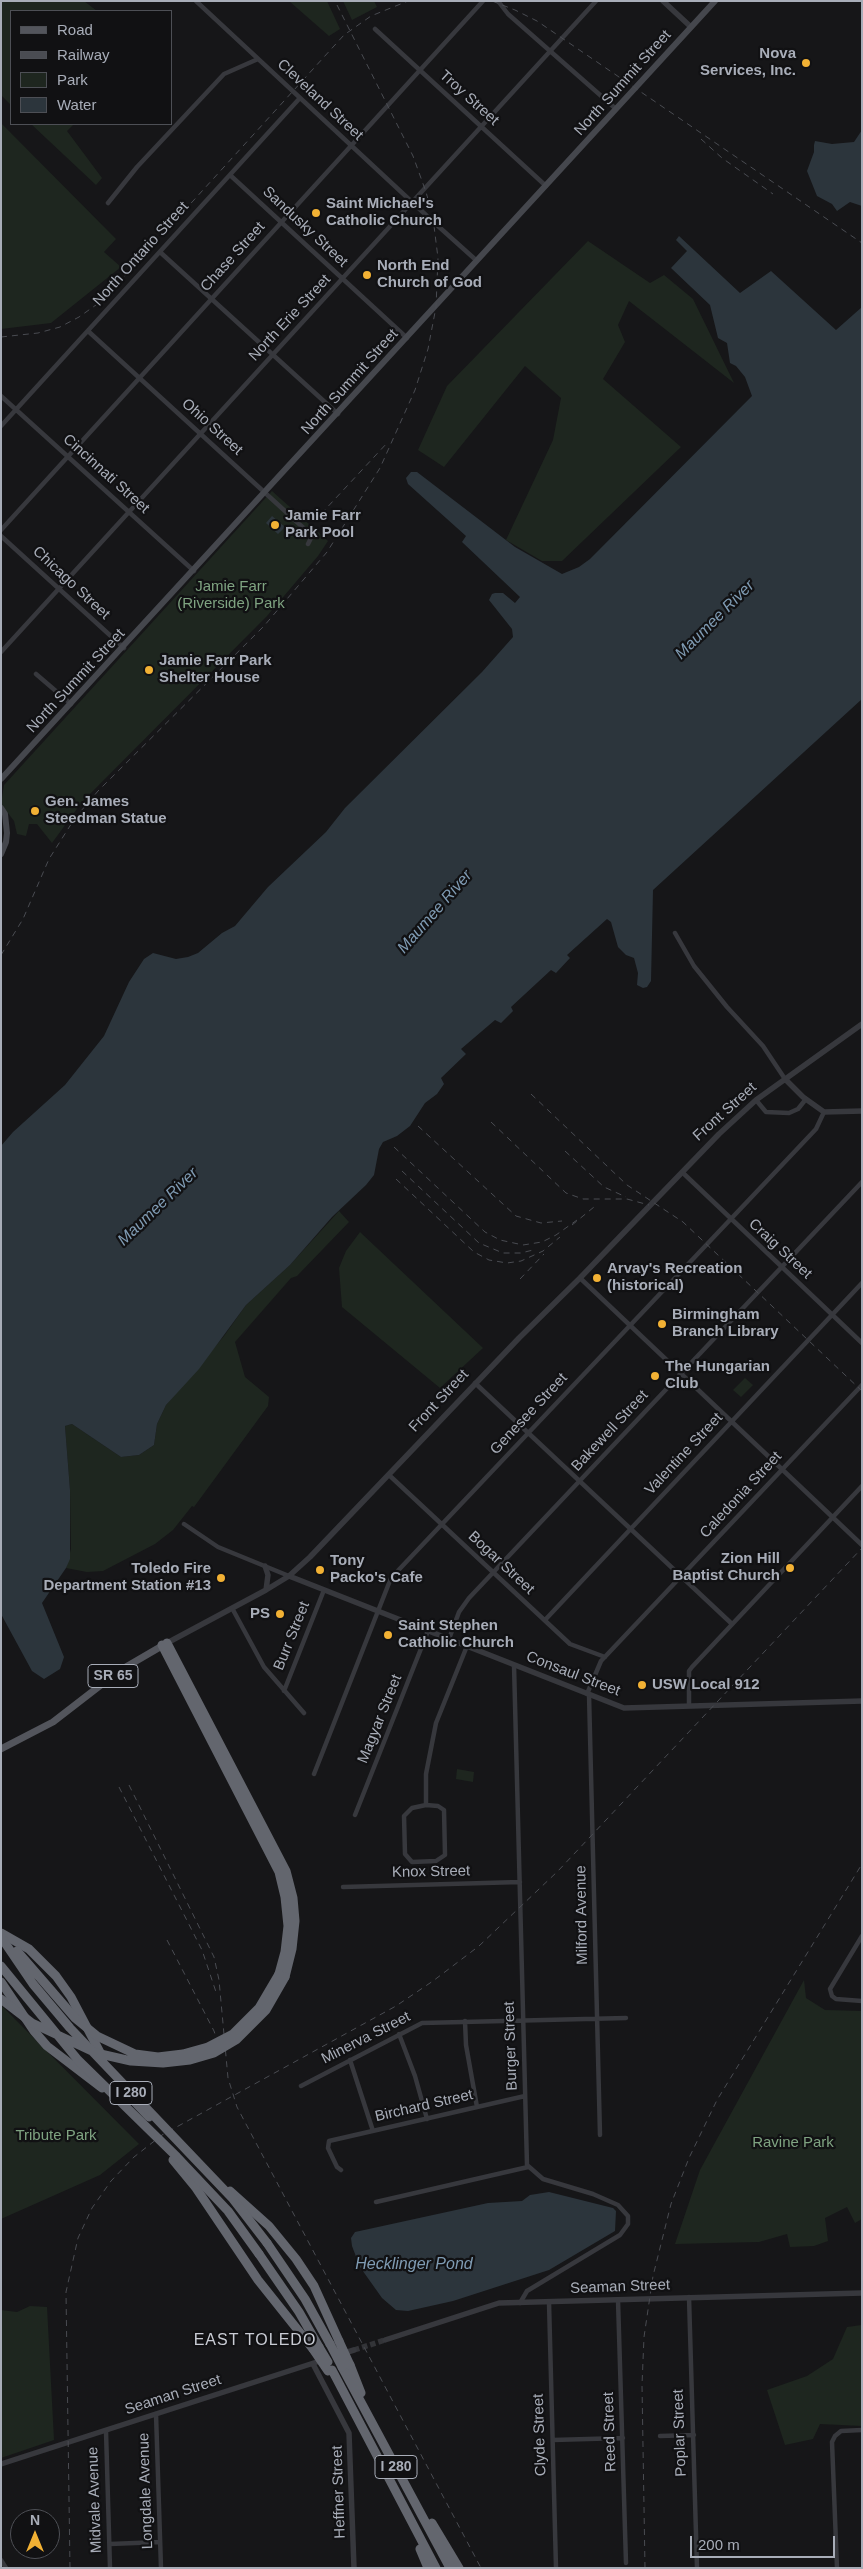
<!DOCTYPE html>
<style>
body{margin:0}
#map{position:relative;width:863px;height:2569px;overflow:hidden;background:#161618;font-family:Helvetica,sans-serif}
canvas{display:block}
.frame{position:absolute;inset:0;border:2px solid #a8adb8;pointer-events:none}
.legend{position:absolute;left:10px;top:10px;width:162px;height:115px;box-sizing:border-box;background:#111113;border:1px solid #4d4f55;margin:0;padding:6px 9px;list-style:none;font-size:15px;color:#a8adb8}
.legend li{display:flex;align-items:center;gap:10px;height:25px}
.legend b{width:25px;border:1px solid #4d4f55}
.north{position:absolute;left:10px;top:2509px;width:50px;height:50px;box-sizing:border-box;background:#111113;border:1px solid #4d4f55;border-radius:50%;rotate:0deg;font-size:14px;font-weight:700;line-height:20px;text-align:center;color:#a8adb8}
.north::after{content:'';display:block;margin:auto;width:18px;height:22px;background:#f2b134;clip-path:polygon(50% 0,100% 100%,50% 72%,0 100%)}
.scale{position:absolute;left:690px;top:2536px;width:145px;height:22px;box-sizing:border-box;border:2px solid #a8adb8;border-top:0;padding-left:6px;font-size:15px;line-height:18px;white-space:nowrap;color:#a8adb8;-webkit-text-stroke:4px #111113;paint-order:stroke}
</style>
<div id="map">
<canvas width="863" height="2569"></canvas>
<div class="frame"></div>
<ul class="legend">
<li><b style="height:6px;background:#53555c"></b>Road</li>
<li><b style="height:6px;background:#4a4c52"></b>Railway</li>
<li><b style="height:14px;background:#1e261f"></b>Park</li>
<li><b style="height:14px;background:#2c353c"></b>Water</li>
</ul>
<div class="north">N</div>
<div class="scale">200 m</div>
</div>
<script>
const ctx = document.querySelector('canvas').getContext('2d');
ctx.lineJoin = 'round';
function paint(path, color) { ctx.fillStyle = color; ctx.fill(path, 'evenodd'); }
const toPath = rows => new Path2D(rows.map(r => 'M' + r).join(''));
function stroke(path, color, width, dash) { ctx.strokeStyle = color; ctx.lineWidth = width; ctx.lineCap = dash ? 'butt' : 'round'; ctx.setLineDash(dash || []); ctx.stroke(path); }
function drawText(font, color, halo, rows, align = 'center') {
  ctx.font = font + ' Helvetica,sans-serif'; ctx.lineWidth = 4.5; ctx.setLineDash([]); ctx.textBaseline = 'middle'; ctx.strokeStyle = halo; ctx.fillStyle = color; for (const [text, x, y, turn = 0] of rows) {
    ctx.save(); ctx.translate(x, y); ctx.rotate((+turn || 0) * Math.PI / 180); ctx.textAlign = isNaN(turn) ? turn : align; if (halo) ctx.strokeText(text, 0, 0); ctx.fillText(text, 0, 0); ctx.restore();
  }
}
paint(toPath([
 [1,1,84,1,97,11,11,11,11,105,1,95],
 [289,1,327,1,340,29,329,36],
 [343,1,374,1,377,7,352,20],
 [1,123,116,239,104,252,121,267,51,323,1,329],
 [31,124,74,124,67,131,102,178,96,185],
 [588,241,650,283,664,275,693,299,734,383,629,301,618,325,625,342,603,379,681,447,562,561,542,561,506,540,553,440,561,398,525,366,444,467,418,450,447,386],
 [272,491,328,541,318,556,267,616,82,802,52,843,37,824,29,824,26,836,17,834,14,821,1,804,4,785],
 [339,1211,349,1222,297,1276,291,1278,235,1342,245,1377,269,1397,268,1406,194,1507,192,1506,173,1530,155,1544,103,1571,87,1572,66,1568,71,1549,70,1490,65,1426,72,1424,121,1457,139,1455,154,1445,157,1424,166,1405,224,1336,246,1305,290,1265],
 [360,1232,483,1348,440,1388,342,1307,339,1268,346,1251],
 [745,1378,753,1385,741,1397,733,1390],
 [457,1769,474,1772,473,1782,456,1779],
 [804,1980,806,1998,825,2010,862,2011,862,2219,855,2223,847,2207,825,2218,828,2241,814,2246,790,2247,787,2234,759,2242,675,2244,700,2170],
 [1,2005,139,2144,100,2175,1,2219],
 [30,2306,47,2307,54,2440,1,2458,1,2310,17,2312],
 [862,2325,862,2426,820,2424,813,2439,785,2445,767,2390,807,2376,833,2359,847,2327]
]), '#1e261f');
paint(toPath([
 [862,130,862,206,850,202,837,211,832,204,817,196,807,171,814,152,814,145,815,141,832,144,854,142],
 [679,236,740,293,771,271,836,330,862,307,862,699,653,890,651,981,647,987,643,988,637,985,638,973,634,958,626,955,618,947,611,922,607,919,567,955,570,958,556,973,551,970,511,1007,513,1011,501,1023,495,1020,461,1049,466,1054,441,1078,444,1084,437,1094,425,1103,410,1126,397,1136,383,1142,379,1149,374,1175,366,1185,332,1217,290,1265,246,1305,199,1369,166,1405,157,1424,154,1445,139,1455,121,1457,72,1424,65,1426,70,1490,70,1559,66,1568,42,1603,64,1657,60,1669,44,1679,32,1671,1,1614,1,1146,13,1132,65,1085,104,1036,129,982,144,959,153,953,176,959,188,957,198,953,222,933,235,926,268,887,326,832,345,808,482,672,513,637,512,629,489,600,492,594,495,593,503,593,515,603,520,597,462,542,466,536,408,484,406,478,411,472,417,472,515,547,562,574,579,567,590,559,752,396,745,377,736,366,730,363,727,343,718,338,710,305,671,268,687,251,676,240],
 [272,516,285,527,278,534,266,523],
 [549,2192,613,2208,616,2211,615,2231,549,2270,453,2301,408,2311,396,2310,382,2298,360,2267,352,2246,351,2238,355,2232,488,2203,522,2201,530,2195]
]), '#2c353c');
stroke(toPath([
 [354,2350,385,2340]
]), '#333438', 5.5, [5.5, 3]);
stroke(toPath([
 [196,1,427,216],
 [498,1,508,14,616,109],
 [375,29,546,186],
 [230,175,407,338],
 [108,203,137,167,224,74,258,59],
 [438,226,477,261],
 [160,252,338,414],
 [88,331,309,533,311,538,308,544],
 [1,396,194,571],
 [1,426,299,99],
 [1,530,483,1],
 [1,536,124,648],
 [1,652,596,1],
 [36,674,71,704],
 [675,933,694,966,727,1007,763,1046,785,1079],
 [756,1100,766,1112,789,1113,798,1109,806,1099],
 [682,1172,862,1343],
 [580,1278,862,1545],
 [475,1383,732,1624],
 [389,1475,570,1644,605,1657],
 [184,1524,218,1547,289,1576],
 [232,1608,264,1667,304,1713],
 [545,1620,862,1283],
 [449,1639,459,1612,469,1598,862,1182],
 [514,1665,527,2165,543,2179,593,2194,618,2205,628,2216,628,2224,620,2235,527,2291,520,2303],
 [284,1691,324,1590],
 [587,1694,601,1661,862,1385],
 [589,1694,600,2135],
 [689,1706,689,1671,692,1667,862,1486],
 [314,1774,391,1578,816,1129,824,1112],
 [426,1805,438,1806,444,1810,445,1855,436,1861,412,1862,405,1854,404,1816,412,1808,426,1805],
 [426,1805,426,1774,436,1723,467,1646],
 [355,1815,428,1631],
 [343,1887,520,1882],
 [862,1936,830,1989,832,1996,836,1999,862,2001],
 [465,2021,466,2045,477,2107],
 [399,2034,415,2076,427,2119],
 [350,2060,373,2131],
 [301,2086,422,2023,626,2018],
 [341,2170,337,2167,328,2148,329,2141,525,2096],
 [376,2202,528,2167],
 [689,2297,697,2568],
 [618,2300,626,2563],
 [549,2302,556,2568],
 [156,2414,161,2568],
 [106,2431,110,2568],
 [660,2436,694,2435],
 [553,2440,623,2438],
 [110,2544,160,2542],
 [1,2560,6,2568],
 [837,2568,832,2442,835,2436,841,2431,862,2430]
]), '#37383d', 4.5);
stroke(toPath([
 [663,1,691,27],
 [785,1079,803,1097,824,1112,862,1111],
 [265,1566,268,1575,266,1590],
 [289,1576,624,1708,862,1701],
 [167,1643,266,1590,289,1576,310,1557,519,1338,580,1278,719,1134,756,1100,862,1024],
 [385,2340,499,2303,862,2293],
 [341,2354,354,2350],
 [313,2364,349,2433,354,2568],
 [1,2464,323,2360]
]), '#37383d', 5.5);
stroke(toPath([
 [1,779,715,1],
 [1,808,5,814,7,833,6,842,1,854]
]), '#45474d', 6);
stroke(toPath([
 [1,1749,53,1722,119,1671,167,1643]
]), '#53555c', 7);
stroke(toPath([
 [167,1643,286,1871,293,1898,295,1921,292,1949,285,1977],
 [162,1645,279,1872,285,1897,288,1926,285,1952,279,1974],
 [1,1933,29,1949,56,1976,71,1997,103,2058],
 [1,1982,34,2031,47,2046,102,2088],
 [130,2097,149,2117],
 [173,2160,196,2188,258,2280,313,2349],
 [230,2191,269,2226,296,2259,314,2286,339,2341],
 [267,2243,305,2299,330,2344],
 [259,2254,299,2312,319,2347],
 [350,2365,361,2393],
 [342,2367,450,2568],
 [332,2370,436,2568],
 [432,2523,459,2568],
 [420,2549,428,2568]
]), '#63666e', 9);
stroke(toPath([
 [492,1,515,10,537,21,862,243],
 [701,139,722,158,773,194],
 [1,337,38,333,60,327,79,317,103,300,344,35,371,16,408,1],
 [321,514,388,442],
 [1,955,23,919,49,859,75,818,98,791,264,626,327,552,380,468,415,390,428,349,436,307,438,258,433,218,426,192,413,156,335,1],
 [531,1094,627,1185,683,1222,862,1391],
 [491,1122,566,1193,583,1199,627,1199,649,1205],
 [418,1126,516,1216,541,1223,562,1221],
 [394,1147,485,1232,500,1240,523,1245,542,1242,556,1235,577,1220],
 [565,1151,604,1187,626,1197],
 [402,1171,479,1243,503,1253,521,1253,533,1250],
 [396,1179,474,1252,489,1260,507,1263,521,1261,543,1251,560,1237],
 [572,1225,594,1207],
 [520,1279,544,1254],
 [129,1785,214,1957,219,1980,228,2078,237,2107,481,2568],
 [119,1787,202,1950,216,1992],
 [167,1940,214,2031,221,2052],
 [70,2568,66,2292,78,2238,92,2208,111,2181,134,2157,162,2135,396,2006,433,1981,479,1946,558,1871,862,1548],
 [645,2568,642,2385,644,2337,653,2276,671,2204,689,2158,717,2100,862,1864]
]), '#4a4c52', 1, [6, 5]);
stroke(toPath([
 [1,1937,33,1984,70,2028,233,2199,267,2243],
 [17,1951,75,2018,97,2036,135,2054,158,2057,183,2054,208,2047,233,2034,259,2008,279,1974],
 [1,1966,78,2060,177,2157,228,2211,259,2254],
 [1,1999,32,2023,96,2053,131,2061,163,2063,190,2060,214,2053,236,2040,266,2010,285,1977],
 [339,2341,350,2365],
 [330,2344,342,2367],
 [319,2347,328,2362],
 [313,2349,328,2371]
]), '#63666e', 9);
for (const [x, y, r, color] of [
 [806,63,5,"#f2b134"],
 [316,213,5,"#f2b134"],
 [367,275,5,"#f2b134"],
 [275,525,5,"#f2b134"],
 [149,670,5,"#f2b134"],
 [35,811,5,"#f2b134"],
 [597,1278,5,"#f2b134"],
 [662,1324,5,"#f2b134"],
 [655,1376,5,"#f2b134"],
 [790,1568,5,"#f2b134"],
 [320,1570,5,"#f2b134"],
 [221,1578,5,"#f2b134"],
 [280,1614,5,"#f2b134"],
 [388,1635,5,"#f2b134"],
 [642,1685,5,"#f2b134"]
]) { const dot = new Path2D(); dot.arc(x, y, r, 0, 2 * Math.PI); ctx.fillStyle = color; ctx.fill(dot); stroke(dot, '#111113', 2); }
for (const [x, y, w] of [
 [113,1676,50],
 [131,2093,42],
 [396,2467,42]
]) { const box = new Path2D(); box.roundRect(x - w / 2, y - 11.5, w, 23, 4); ctx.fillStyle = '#111113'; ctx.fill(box); stroke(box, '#a8adb8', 1); }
drawText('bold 14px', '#a8adb8', null, [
 ["SR 65",113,1676],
 ["I 280",131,2093],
 ["I 280",396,2467]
]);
drawText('bold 15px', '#a8adb8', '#111113', [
 ["Nova",796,54,"right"],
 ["Services, Inc.",796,71,"right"],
 ["Saint Michael's",326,204],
 ["Catholic Church",326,221],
 ["North End",377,266],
 ["Church of God",377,283],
 ["Jamie Farr",285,516],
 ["Park Pool",285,533],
 ["Jamie Farr Park",159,661],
 ["Shelter House",159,678],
 ["Gen. James",45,802],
 ["Steedman Statue",45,819],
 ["Arvay's Recreation",607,1269],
 ["(historical)",607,1286],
 ["Birmingham",672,1315],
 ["Branch Library",672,1332],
 ["The Hungarian",665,1367],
 ["Club",665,1384],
 ["Zion Hill",780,1559,"right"],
 ["Baptist Church",780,1576,"right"],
 ["Tony",330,1561],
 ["Packo's Cafe",330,1578],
 ["Toledo Fire",211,1569,"right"],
 ["Department Station #13",211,1586,"right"],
 ["PS",270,1614,"right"],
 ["Saint Stephen",398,1626],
 ["Catholic Church",398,1643],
 ["USW Local 912",652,1685]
], 'left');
drawText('15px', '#a8adb8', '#111113', [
 ["North Summit Street",623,83,-48],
 ["Troy Street",469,98,42],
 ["Cleveland Street",320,100,43],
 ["Sandusky Street",305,227,43],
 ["North Ontario Street",141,254,-48],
 ["Chase Street",233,257,-48],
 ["North Erie Street",290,318,-47],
 ["North Summit Street",350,382,-48],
 ["Ohio Street",212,427,42],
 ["Cincinnati Street",106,474,42],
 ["Chicago Street",71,583,43],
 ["North Summit Street",76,681,-47],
 ["Front Street",725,1112,-42],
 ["Craig Street",780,1249,43],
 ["Front Street",439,1401,-47],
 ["Genesee Street",529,1414,-47],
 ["Bakewell Street",610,1431,-47],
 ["Valentine Street",684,1454,-47],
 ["Caledonia Street",741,1495,-47],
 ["Bogar Street",501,1563,43],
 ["Burr Street",292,1636,-68],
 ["Consaul Street",573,1674,21],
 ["Magyar Street",380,1719,-68],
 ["Knox Street",431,1872,-1],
 ["Milford Avenue",582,1915,-91],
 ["Minerva Street",366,2038,-27],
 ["Burger Street",511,2046,-92],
 ["Birchard Street",424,2106,-13],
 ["Seaman Street",620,2287,-2],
 ["Seaman Street",173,2395,-18],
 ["Reed Street",610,2432,-92],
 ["Poplar Street",680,2433,-92],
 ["Clyde Street",540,2435,-92],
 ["Longdale Avenue",146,2491,-92],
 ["Heffner Street",339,2492,-92],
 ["Midvale Avenue",95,2500,-92]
]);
drawText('15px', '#7fa381', '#111113', [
 ["Jamie Farr",231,587],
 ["(Riverside) Park",231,604],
 ["Tribute Park",56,2136],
 ["Ravine Park",793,2143]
]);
drawText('italic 16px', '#7f9bb3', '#111113', [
 ["Maumee River",715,620,-45],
 ["Maumee River",435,912,-49],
 ["Maumee River",158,1207,-44],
 ["Hecklinger Pond",414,2265]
]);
ctx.letterSpacing = '1px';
drawText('16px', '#c9ccd4', '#111113', [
 ["EAST TOLEDO",255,2341]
]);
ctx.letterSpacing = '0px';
</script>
